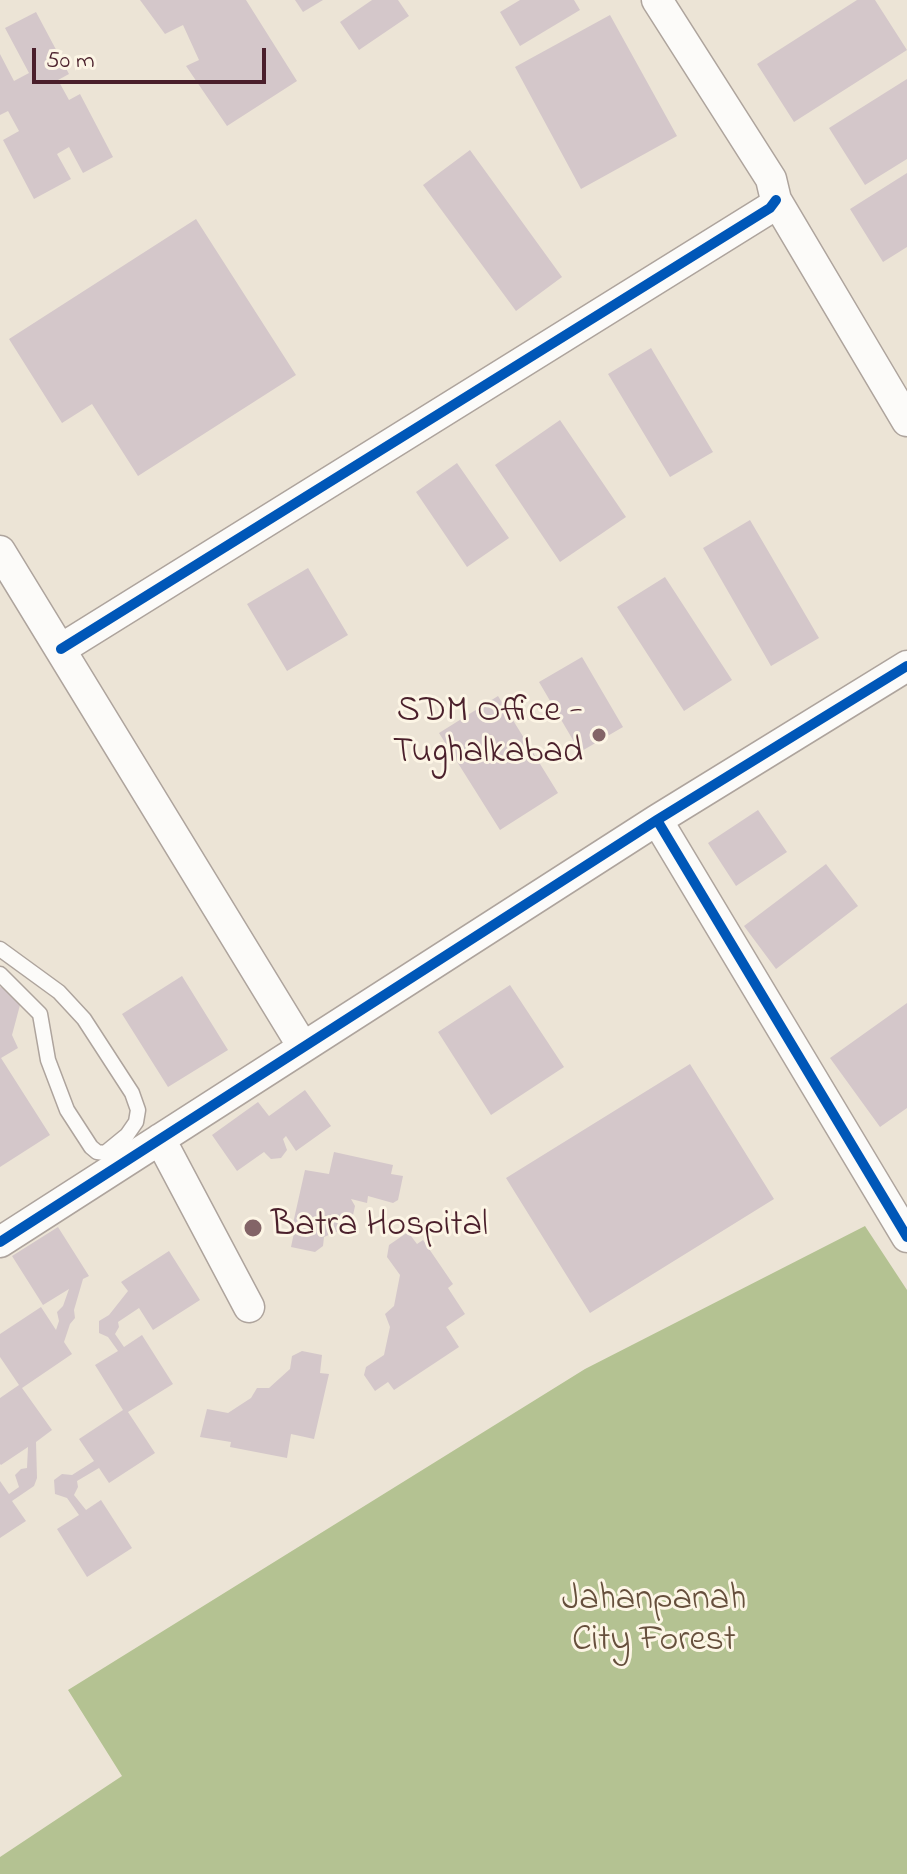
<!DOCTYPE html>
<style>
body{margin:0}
#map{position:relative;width:907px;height:1874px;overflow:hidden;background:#ece4d6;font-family:"Indie Flower",sans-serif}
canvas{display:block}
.scale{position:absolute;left:32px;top:48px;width:234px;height:36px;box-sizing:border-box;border:4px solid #4a1f2b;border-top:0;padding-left:10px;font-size:24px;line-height:28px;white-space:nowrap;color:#4a1f2b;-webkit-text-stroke:6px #fcf5e5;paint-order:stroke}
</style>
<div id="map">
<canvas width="907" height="1874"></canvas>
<div class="scale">50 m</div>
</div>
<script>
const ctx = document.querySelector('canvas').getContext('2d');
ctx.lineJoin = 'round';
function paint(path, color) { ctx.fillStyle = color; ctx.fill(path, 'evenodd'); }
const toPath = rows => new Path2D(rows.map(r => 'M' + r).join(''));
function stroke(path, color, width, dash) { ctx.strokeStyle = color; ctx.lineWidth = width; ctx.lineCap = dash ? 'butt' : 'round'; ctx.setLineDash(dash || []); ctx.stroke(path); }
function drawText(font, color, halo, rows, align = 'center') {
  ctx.font = font + ' "Indie Flower",sans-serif'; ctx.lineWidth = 6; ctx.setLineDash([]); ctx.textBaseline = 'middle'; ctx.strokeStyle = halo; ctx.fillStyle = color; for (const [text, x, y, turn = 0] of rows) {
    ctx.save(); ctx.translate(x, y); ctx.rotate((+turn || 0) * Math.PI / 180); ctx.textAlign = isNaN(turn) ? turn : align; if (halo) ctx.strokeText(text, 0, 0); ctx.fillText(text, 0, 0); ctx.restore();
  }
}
paint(toPath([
 [865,1226,907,1290,907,1874,0,1874,0,1857,122,1776,68,1690,585,1369]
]), '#b4c292');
paint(toPath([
 [140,0,246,0,297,81,227,126,186,66,199,60,183,25,165,34],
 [295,0,323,0,303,12],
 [372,0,398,0,409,16,359,50,340,22],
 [520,0,574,0,580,10,520,46,500,12],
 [857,0,875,0,907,50,794,122,757,64],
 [36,12,69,74,58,80,69,100,80,94,113,157,83,173,69,147,57,154,71,179,34,199,3,140,19,131,8,111,0,115,0,54,14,81,29,73,5,28],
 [610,15,677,136,581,189,515,67],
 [907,79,907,159,865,185,829,128],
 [470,150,562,277,516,311,423,185],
 [907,173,907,247,883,262,850,209],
 [196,219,296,375,138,476,92,404,62,423,9,339],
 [651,348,713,452,670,477,608,374],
 [560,420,626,517,560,562,495,465],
 [457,463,509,538,467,567,416,492],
 [750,520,819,638,771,666,703,548],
 [308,568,348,635,287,671,247,604],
 [665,577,732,680,684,711,617,607],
 [582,657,623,727,580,752,539,682],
 [498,696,558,793,500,830,439,733],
 [758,810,787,852,736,886,708,843],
 [826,864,858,906,776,969,744,926],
 [182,976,228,1050,168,1087,122,1014],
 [510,985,564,1067,491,1115,438,1032],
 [0,987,7,989,20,1005,12,1035,18,1048,1,1058,50,1135,0,1167],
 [907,1003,907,1108,880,1127,830,1058],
 [690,1064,774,1199,590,1313,506,1178],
 [305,1090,331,1126,296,1151,286,1136,283,1139,287,1150,281,1158,271,1159,264,1152,237,1171,212,1135,258,1102,269,1116],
 [334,1152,393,1165,391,1174,403,1176,398,1200,393,1203,368,1196,367,1203,351,1199,355,1206,352,1220,343,1229,324,1237,323,1246,315,1252,291,1247,295,1228,292,1228,305,1170,329,1174],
 [58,1227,89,1276,83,1279,74,1310,75,1318,70,1324,64,1342,72,1354,22,1388,52,1430,36,1442,37,1478,34,1486,12,1501,26,1521,0,1538,0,1481,9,1494,19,1487,15,1475,21,1469,27,1468,28,1447,1,1465,0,1464,0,1398,19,1385,0,1357,0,1334,41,1307,56,1330,59,1321,57,1312,63,1306,69,1289,43,1305,12,1256],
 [408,1232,417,1244,423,1240,453,1284,448,1288,465,1314,446,1327,459,1347,394,1390,388,1382,375,1391,364,1375,366,1367,384,1355,390,1327,385,1314,394,1306,400,1275,387,1257,389,1245],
 [169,1251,200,1300,153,1330,139,1308,118,1322,119,1327,115,1334,124,1347,142,1335,173,1384,128,1412,155,1453,109,1483,99,1468,77,1481,78,1487,74,1495,86,1510,101,1500,132,1548,87,1577,57,1529,79,1515,67,1498,55,1494,54,1480,62,1474,72,1475,94,1461,79,1439,123,1410,95,1365,118,1351,108,1337,99,1333,99,1321,109,1315,128,1291,121,1282],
 [302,1351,322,1355,320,1373,329,1374,314,1439,291,1434,287,1458,230,1447,231,1442,200,1437,207,1409,228,1413,251,1398,257,1388,269,1388,290,1369,292,1356]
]), '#d4c7ca');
const service = toPath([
 [0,949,59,992,84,1019,132,1093,138,1110,136,1122,127,1135,105,1153,97,1152,91,1147,67,1110,48,1060,40,1014,0,974]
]);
const minor = toPath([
 [657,0,771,179,776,200,907,421],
 [0,551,303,1047],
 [61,649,770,208,776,200],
 [657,820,907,1237],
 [160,1139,249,1307],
 [0,1242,657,820,907,666]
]);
stroke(service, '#aea49d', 17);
stroke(minor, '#aea49d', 33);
stroke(service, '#fcfbf9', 14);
stroke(minor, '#fcfbf9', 30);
stroke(toPath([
 [61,649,770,208,776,200],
 [657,820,907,1237],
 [0,1242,657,820,907,666]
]), '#0057b8', 10);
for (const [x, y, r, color] of [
 [599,735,8,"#836467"],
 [253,1228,10,"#836467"]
]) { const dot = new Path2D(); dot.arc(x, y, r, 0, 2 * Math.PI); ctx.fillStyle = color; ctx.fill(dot); stroke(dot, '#fcf5e5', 3); }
drawText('36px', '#4a1f2b', '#fcf5e5', [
 ["SDM Office -",583,714],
 ["Tughalkabad",583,755],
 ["Batra Hospital",271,1228,"left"]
], 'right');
drawText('36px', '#664f3c', '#fcf5e5', [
 ["Jahanpanah",654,1602],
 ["City Forest",654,1643]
]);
</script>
